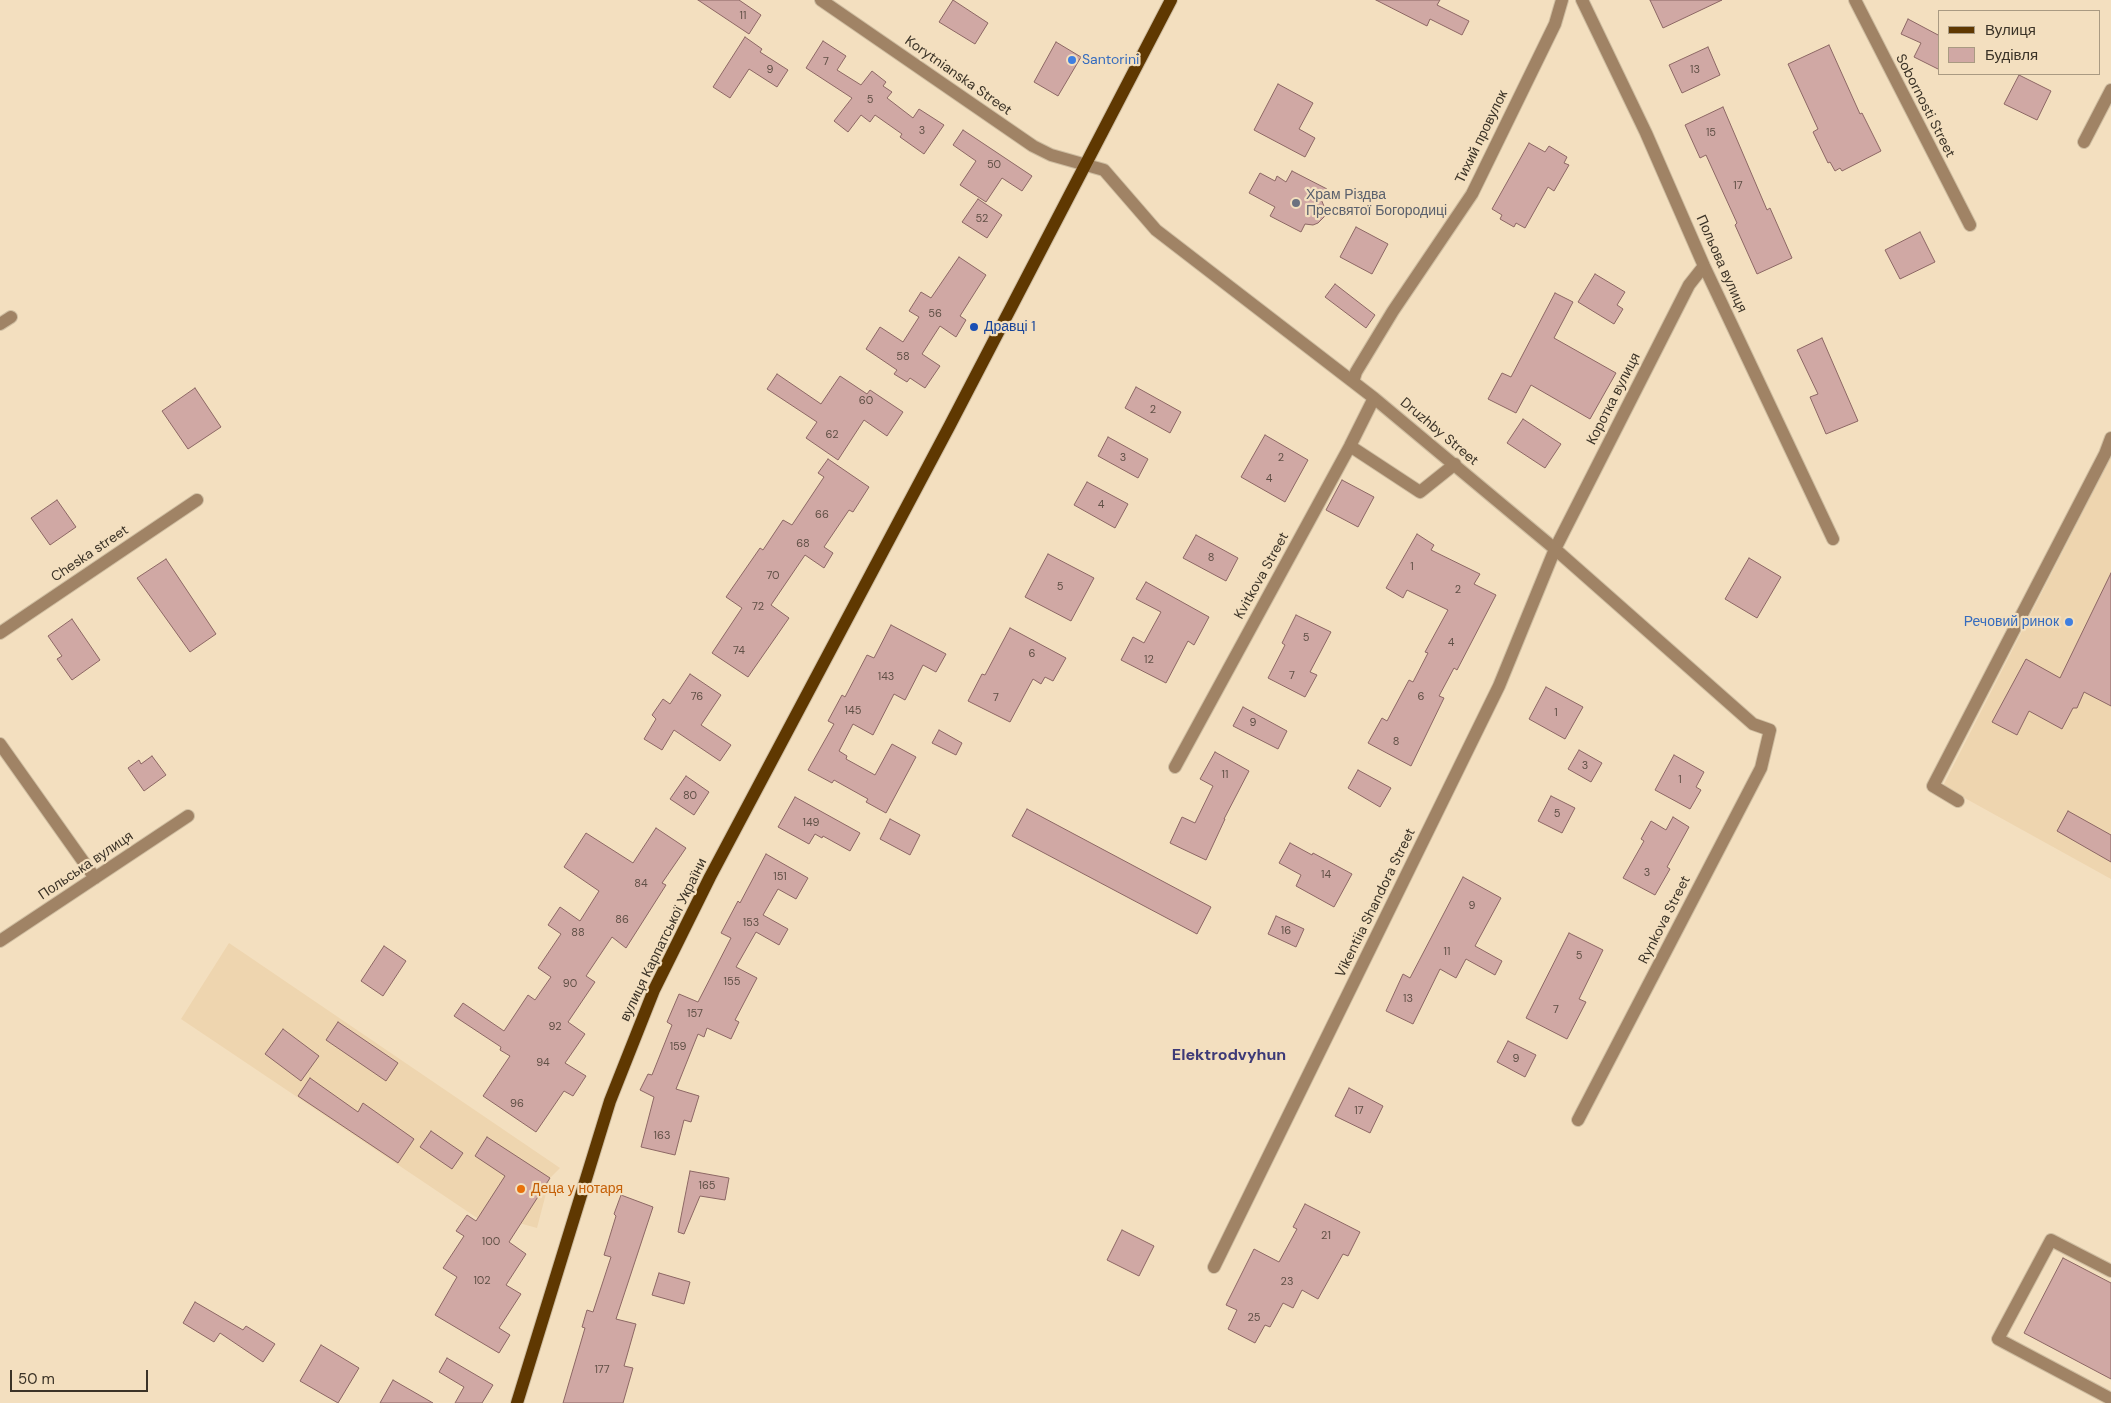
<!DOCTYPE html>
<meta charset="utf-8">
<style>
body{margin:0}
#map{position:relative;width:2111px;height:1403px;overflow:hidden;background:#f3dfbf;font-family:"DM Sans",sans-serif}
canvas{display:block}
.legend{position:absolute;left:1938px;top:10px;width:162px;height:65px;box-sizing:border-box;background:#f3dfbf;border:1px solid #a99a82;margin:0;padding:6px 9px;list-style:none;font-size:15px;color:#3b3327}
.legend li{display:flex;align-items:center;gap:10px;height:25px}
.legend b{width:25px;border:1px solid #a99a82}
.scale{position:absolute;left:10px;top:1370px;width:138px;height:22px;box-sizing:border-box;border:2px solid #3b3327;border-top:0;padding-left:6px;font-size:15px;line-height:18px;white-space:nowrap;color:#3b3327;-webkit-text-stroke:4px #f3dfbf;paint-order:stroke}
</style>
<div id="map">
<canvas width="2111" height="1403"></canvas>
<ul class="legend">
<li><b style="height:6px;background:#5f3801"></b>Вулиця</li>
<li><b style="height:14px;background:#d0a8a4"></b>Будівля</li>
</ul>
<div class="scale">50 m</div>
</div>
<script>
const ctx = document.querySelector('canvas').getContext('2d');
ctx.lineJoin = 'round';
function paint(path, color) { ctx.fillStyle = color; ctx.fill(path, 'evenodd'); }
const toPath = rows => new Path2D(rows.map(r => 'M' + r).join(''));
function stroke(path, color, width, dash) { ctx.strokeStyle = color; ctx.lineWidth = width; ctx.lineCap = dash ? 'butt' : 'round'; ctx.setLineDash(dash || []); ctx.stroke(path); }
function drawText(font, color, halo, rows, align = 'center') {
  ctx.font = font + ' "DM Sans",sans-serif'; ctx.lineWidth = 4.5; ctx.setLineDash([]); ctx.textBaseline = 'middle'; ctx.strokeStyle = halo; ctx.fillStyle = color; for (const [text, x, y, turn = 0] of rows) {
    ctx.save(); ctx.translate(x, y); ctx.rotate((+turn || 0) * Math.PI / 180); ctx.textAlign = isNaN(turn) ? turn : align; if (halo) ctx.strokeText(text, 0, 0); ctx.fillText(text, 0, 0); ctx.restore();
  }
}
paint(toPath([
 [2111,457,2111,879,1943,786],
 [229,943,560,1168,550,1178,537,1228,508,1220,501,1234,181,1019]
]), '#eed5af');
const building = toPath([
 [698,0,739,0,761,15,749,34,698,0],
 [953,0,988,23,975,44,939,22,953,0],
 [1376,0,1440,0,1437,5,1469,21,1462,35,1430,19,1427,26,1376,0],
 [1650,0,1722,0,1663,28,1650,0],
 [1908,19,1940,36,1940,70,1914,57,1921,43,1901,34,1908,19],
 [745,37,762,49,760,52,788,70,777,87,749,69,730,98,713,87,745,37],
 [823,41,846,56,837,70,861,85,872,71,886,82,883,86,892,92,887,98,913,118,919,109,944,125,924,154,900,137,902,134,875,115,870,122,861,115,848,132,834,121,852,98,806,68,823,41],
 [1056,42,1081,57,1058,96,1034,82,1056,42],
 [1829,45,1860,114,1862,113,1881,151,1842,171,1840,168,1835,171,1830,162,1828,163,1813,132,1818,129,1788,64,1829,45],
 [1708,47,1720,75,1682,93,1669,65,1708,47],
 [2019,75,2051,91,2037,120,2004,104,2019,75],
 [1278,84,1313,103,1299,129,1315,138,1305,157,1254,130,1278,84],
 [1723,107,1767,210,1770,208,1792,258,1757,274,1735,225,1737,223,1706,155,1700,158,1685,125,1723,107],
 [963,130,1032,176,1022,191,1002,178,986,202,960,185,976,161,953,145,963,130],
 [1529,143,1545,152,1549,146,1567,157,1564,163,1569,165,1554,191,1548,187,1525,228,1516,223,1514,227,1500,219,1502,215,1492,209,1529,143],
 [1292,171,1327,189,1321,199,1326,211,1324,217,1318,223,1313,225,1305,224,1301,232,1270,216,1275,207,1249,193,1260,173,1275,181,1277,176,1286,182,1292,171],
 [978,199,1002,215,987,238,962,222,978,199],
 [1356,227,1388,244,1372,274,1340,257,1356,227],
 [1920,232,1935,262,1900,279,1885,250,1920,232],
 [959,257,986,275,960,316,966,320,956,337,940,326,922,354,940,366,925,388,910,378,907,382,894,374,897,370,866,349,880,327,903,342,919,317,909,311,921,292,931,298,959,257],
 [1595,274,1625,292,1617,305,1623,309,1614,324,1578,302,1595,274],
 [1335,284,1375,315,1366,328,1325,297,1335,284],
 [1555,293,1573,302,1554,338,1616,373,1590,419,1531,385,1516,413,1488,399,1502,373,1511,377,1555,293],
 [1822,338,1858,421,1826,434,1810,397,1818,394,1797,350,1822,338],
 [777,374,821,404,840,376,867,394,870,390,903,412,887,436,864,420,838,460,806,438,817,422,767,389,777,374],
 [1136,387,1181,412,1170,433,1125,408,1136,387],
 [195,388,221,427,188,449,162,411,195,388],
 [1523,419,1561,444,1545,468,1507,443,1523,419],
 [1265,435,1308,460,1285,502,1241,477,1265,435],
 [1108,437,1148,459,1138,478,1098,456,1108,437],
 [828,459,869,487,853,512,849,510,824,547,833,553,824,568,805,555,771,605,789,618,748,677,712,653,742,608,726,597,760,548,763,550,783,520,792,525,824,477,818,473,828,459],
 [1342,480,1374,497,1358,527,1326,510,1342,480],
 [1087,482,1128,504,1115,528,1074,505,1087,482],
 [57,500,76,527,50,545,31,518,57,500],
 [1417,534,1434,545,1431,550,1480,574,1474,584,1496,595,1457,670,1454,668,1439,696,1444,698,1411,766,1368,743,1382,718,1387,721,1409,680,1413,682,1428,653,1425,652,1448,610,1407,590,1403,598,1386,588,1417,534],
 [1196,535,1238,558,1226,581,1183,558,1196,535],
 [1048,554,1094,578,1071,621,1025,597,1048,554],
 [1749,558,1781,577,1757,618,1725,599,1749,558],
 [166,559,216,634,190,652,137,578,166,559],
 [2111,573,2111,706,2084,692,2077,708,2073,708,2062,729,2029,711,2017,735,1992,722,2026,659,2060,678,2111,573],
 [1146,582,1209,617,1194,645,1188,641,1166,683,1121,660,1133,637,1144,643,1161,612,1136,599,1146,582],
 [1296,615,1331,632,1310,672,1317,675,1305,697,1268,678,1285,645,1282,643,1296,615],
 [72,619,100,660,72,680,57,659,62,656,48,636,72,619],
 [891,625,946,654,936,672,923,665,905,700,894,694,873,735,853,724,839,751,847,756,846,759,875,775,892,744,916,757,886,813,866,802,868,799,834,780,832,783,808,770,834,724,828,721,842,695,845,697,867,655,874,658,891,625],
 [1010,628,1066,658,1053,681,1045,677,1041,684,1033,679,1010,722,968,701,982,674,985,675,1010,628],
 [690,674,721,695,701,725,731,745,720,761,674,730,662,750,644,739,656,719,652,715,663,699,670,704,690,674],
 [1546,687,1583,707,1565,739,1529,719,1546,687],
 [1243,707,1287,731,1278,749,1233,726,1243,707],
 [939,730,962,743,956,755,932,743,939,730],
 [1579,750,1602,763,1591,782,1568,769,1579,750],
 [1215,752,1249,771,1224,819,1225,819,1206,860,1170,843,1182,817,1195,823,1213,786,1200,779,1215,752],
 [1674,755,1704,772,1696,787,1701,790,1690,809,1655,790,1674,755],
 [152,756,166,775,144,791,128,768,139,760,141,764,152,756],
 [1358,770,1391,788,1380,807,1348,788,1358,770],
 [686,776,709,792,694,815,670,799,686,776],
 [1551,796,1575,808,1562,833,1538,821,1551,796],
 [795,797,860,833,850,851,823,836,822,838,815,834,809,844,778,827,795,797],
 [1027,809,1211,907,1197,934,1012,836,1027,809],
 [2068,811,2111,835,2111,862,2057,831,2068,811],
 [1673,817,1689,827,1667,867,1670,869,1655,895,1623,878,1644,841,1641,839,1651,821,1666,830,1673,817],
 [890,819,920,835,910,855,880,839,890,819],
 [656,828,686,848,662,883,666,885,626,948,612,937,586,976,595,982,568,1022,585,1034,565,1063,586,1076,573,1096,564,1091,536,1132,483,1096,510,1056,500,1050,501,1047,454,1016,463,1003,504,1031,528,995,535,1000,551,977,538,968,561,934,548,925,560,907,580,921,599,891,564,867,586,833,633,863,656,828],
 [1290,843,1312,855,1313,853,1352,874,1334,907,1296,886,1301,875,1279,863,1290,843],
 [766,854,808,878,796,899,778,889,763,915,788,929,779,945,756,932,736,967,757,978,735,1020,739,1022,731,1039,707,1028,704,1037,698,1034,676,1089,699,1096,691,1122,684,1120,675,1155,641,1147,654,1097,640,1090,648,1074,652,1075,672,1025,667,1022,679,994,698,1002,731,938,721,933,738,901,740,903,766,854],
 [1463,877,1501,898,1475,946,1502,961,1495,975,1466,959,1456,978,1440,969,1413,1024,1386,1011,1403,974,1410,978,1463,877],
 [1276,916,1304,929,1296,947,1268,934,1276,916],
 [1569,933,1603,950,1579,999,1586,1002,1567,1039,1526,1018,1569,933],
 [384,946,406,961,383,996,361,981,384,946],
 [338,1022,398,1063,386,1081,326,1040,338,1022],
 [283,1029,319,1056,301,1081,265,1054,283,1029],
 [1508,1041,1536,1055,1525,1077,1497,1062,1508,1041],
 [310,1078,358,1112,363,1103,414,1139,398,1163,298,1096,310,1078],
 [1349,1088,1383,1106,1370,1133,1335,1116,1349,1088],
 [431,1131,463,1153,452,1169,420,1147,431,1131],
 [487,1137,550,1178,509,1242,526,1254,506,1285,521,1294,499,1328,510,1335,499,1353,435,1315,457,1277,443,1268,464,1236,456,1231,467,1215,476,1221,505,1176,475,1156,487,1137],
 [690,1171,729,1178,725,1200,700,1196,684,1234,678,1232,690,1171],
 [621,1195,653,1207,616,1319,636,1324,624,1366,633,1368,623,1403,563,1403,585,1328,582,1327,587,1310,593,1312,611,1257,604,1255,616,1216,614,1214,621,1195],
 [1305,1204,1360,1232,1348,1256,1343,1254,1318,1299,1302,1290,1293,1308,1283,1303,1270,1327,1265,1325,1255,1343,1228,1329,1237,1310,1226,1305,1254,1249,1279,1262,1297,1229,1293,1227,1305,1204],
 [1122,1230,1154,1246,1139,1276,1107,1260,1122,1230],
 [2063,1258,2111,1283,2111,1379,2024,1333,2063,1258],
 [659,1273,690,1282,684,1304,652,1295,659,1273],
 [195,1302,243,1330,246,1326,275,1344,263,1362,220,1333,214,1342,183,1323,195,1302],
 [321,1345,359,1368,338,1403,300,1381,321,1345],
 [447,1358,493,1385,482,1403,455,1403,464,1387,439,1372,447,1358],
 [393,1380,433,1403,380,1403,393,1380]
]);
paint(building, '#d0a8a4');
stroke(building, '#8c6764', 1);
const minor = toPath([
 [821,0,1033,146,1051,155,1104,170,1156,230,1374,398,1555,549,1753,724,1770,730,1761,768,1578,1120],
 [1582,0,1646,133,1704,266,1833,539],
 [1855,0,1970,225],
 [2084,142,2111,90],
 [0,324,11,317],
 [1353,382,1356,372,1393,311,1472,194,1555,24,1562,0],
 [1350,446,1420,492,1455,464],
 [0,633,197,500],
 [0,744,95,878],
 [1175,767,1350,446,1374,398],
 [1958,801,1933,786,2105,454,2111,438],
 [0,941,188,816],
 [1214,1267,1499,686,1555,549,1689,285,1704,266],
 [2111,1271,2051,1240,1998,1339,2111,1399]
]);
const major = toPath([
 [517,1403,610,1101,654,990,710,877,950,425,1171,0]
]);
stroke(minor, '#cebda1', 14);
stroke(major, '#cebda1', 14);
stroke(minor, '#a08365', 12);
stroke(major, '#5f3801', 12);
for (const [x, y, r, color] of [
 [1072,60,5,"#3f7fe0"],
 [1296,203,5,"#6b7280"],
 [974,327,5,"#1a4fb4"],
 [2069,622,5,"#3f7fe0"],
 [521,1189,5,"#e8710a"]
]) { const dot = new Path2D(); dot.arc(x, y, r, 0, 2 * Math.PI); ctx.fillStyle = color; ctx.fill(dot); stroke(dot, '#f3dfbf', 2); }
drawText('11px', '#605046', null, [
 ["11",743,16],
 ["7",826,62],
 ["9",770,70],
 ["13",1695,70],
 ["5",870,100],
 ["3",922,131],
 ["15",1711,133],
 ["50",994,165],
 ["17",1738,186],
 ["52",982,219],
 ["56",935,314],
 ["58",903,357],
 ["60",866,401],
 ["2",1153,410],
 ["62",832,435],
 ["3",1123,458],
 ["2",1281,458],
 ["4",1269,479],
 ["4",1101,505],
 ["66",822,515],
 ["68",803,544],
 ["8",1211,558],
 ["1",1412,567],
 ["70",773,576],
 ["5",1060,587],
 ["2",1458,590],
 ["72",758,607],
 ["5",1306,638],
 ["4",1451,643],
 ["74",739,651],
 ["6",1032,654],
 ["12",1149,660],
 ["7",1292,676],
 ["143",886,677],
 ["76",697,697],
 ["6",1421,697],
 ["7",996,698],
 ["145",853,711],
 ["1",1556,713],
 ["9",1253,723],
 ["8",1396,742],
 ["3",1585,766],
 ["11",1225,775],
 ["1",1680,780],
 ["80",690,796],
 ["5",1557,814],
 ["149",811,823],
 ["3",1647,873],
 ["14",1326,875],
 ["151",780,877],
 ["84",641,884],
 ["9",1472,906],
 ["86",622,920],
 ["153",751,923],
 ["16",1286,931],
 ["88",578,933],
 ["11",1447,952],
 ["5",1579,956],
 ["155",732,982],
 ["90",570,984],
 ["13",1408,999],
 ["7",1556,1010],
 ["157",695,1014],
 ["92",555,1027],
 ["159",678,1047],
 ["9",1516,1059],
 ["94",543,1063],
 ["96",517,1104],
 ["17",1359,1111],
 ["163",662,1136],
 ["165",707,1186],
 ["21",1326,1236],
 ["100",491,1242],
 ["102",482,1281],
 ["23",1287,1282],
 ["25",1254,1318],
 ["177",602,1370]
]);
drawText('14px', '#366cbe', '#f3dfbf', [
 ["Santorini",1082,60],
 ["Речовий ринок",2059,622,"right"]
], 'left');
drawText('14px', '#3b3327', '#f3dfbf', [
 ["Korytnianska Street",958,76,35],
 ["Sobornosti Street",1925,106,63],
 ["Тихий провулок",1482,137,-64],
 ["Польова вулиця",1721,264,66],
 ["Коротка вулиця",1614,399,-63],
 ["Druzhby Street",1439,432,40],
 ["Cheska street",90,554,-34],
 ["Kvitkova Street",1262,576,-61],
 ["Польська вулиця",86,866,-34],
 ["Vikentiia Shandora Street",1376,903,-64],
 ["Rynkova Street",1665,920,-63],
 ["вулиця Карпатської України",664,940,-64]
]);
drawText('14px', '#5b616d', '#f3dfbf', [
 ["Храм Різдва",1306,195],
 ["Пресвятої Богородиці",1306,211]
], 'left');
drawText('14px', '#164399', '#f3dfbf', [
 ["Дравці 1",984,327]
], 'left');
drawText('14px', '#c56008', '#f3dfbf', [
 ["Деца у нотаря",531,1189]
], 'left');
drawText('bold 16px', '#3d3a77', '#f3dfbf', [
 ["Elektrodvyhun",1229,1056]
]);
</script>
